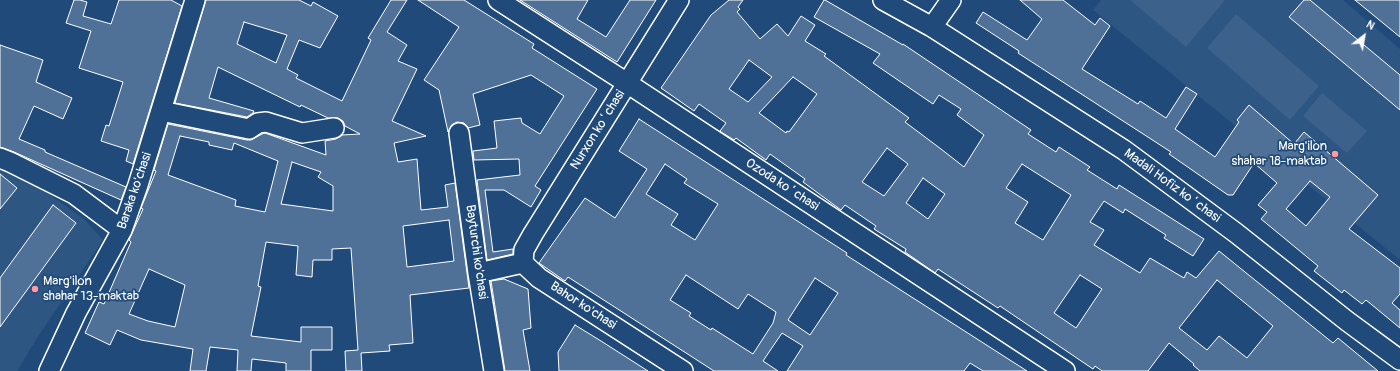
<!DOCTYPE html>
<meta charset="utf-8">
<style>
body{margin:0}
#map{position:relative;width:1400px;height:371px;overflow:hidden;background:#1f4a7a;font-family:Pangolin,sans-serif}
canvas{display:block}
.north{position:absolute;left:1344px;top:16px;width:40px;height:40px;-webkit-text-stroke:3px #1f4a7a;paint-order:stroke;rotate:31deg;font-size:11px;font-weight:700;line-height:16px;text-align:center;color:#fff}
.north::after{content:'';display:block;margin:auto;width:14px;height:18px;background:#fff;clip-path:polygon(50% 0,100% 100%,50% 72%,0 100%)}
</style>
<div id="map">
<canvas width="1400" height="371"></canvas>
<div class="north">N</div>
</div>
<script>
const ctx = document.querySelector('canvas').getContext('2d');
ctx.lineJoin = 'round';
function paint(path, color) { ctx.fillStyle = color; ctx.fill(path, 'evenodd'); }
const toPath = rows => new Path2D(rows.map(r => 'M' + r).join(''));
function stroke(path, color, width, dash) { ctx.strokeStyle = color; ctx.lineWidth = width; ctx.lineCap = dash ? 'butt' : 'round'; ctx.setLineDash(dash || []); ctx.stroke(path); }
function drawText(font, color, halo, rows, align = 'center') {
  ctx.font = font + ' Pangolin,sans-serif'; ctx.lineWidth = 3.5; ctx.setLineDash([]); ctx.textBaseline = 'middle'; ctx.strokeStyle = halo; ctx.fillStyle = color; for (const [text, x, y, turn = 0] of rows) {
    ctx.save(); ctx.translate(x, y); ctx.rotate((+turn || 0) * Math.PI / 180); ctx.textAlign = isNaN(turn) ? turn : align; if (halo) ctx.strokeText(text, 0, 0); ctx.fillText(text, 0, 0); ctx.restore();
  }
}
paint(toPath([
 [1101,0,1343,0,1400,49,1400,260,1093,10],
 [0,169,46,192,84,219,103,240,37,338,17,371,0,371]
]), '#2e5683');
paint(toPath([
 [1130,0,1225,0,1186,47],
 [1236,14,1319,86,1290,120,1207,48],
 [1322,93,1367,131,1347,153,1303,116]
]), '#3c618b');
const building = toPath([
 [74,0,80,0,87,2,83,16,111,24,119,0,171,0,182,6,133,164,126,161,129,150,101,141,106,125,109,126,123,82,79,68,91,31,66,23,74,0],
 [206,0,299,0,311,6,313,2,338,16,320,48,299,40,287,69,298,75,296,78,342,101,371,40,368,38,391,0,407,0,387,32,407,45,398,61,417,69,392,121,426,136,394,143,398,162,417,159,421,210,448,207,445,185,455,183,469,288,410,295,413,343,389,345,390,351,361,353,362,371,346,371,345,351,358,350,351,248,332,249,332,260,313,260,312,277,296,275,298,246,266,242,258,286,261,287,251,336,301,342,301,327,332,327,332,350,311,350,311,371,286,371,286,363,252,359,251,371,237,371,238,350,210,347,206,371,190,371,193,349,141,340,117,330,110,345,85,333,99,302,104,304,131,242,129,240,143,209,141,208,156,171,154,170,168,124,247,140,251,140,262,134,265,133,326,155,325,141,336,139,342,135,360,134,345,126,343,121,338,118,328,118,301,105,300,107,218,67,209,98,254,111,253,113,247,117,175,103,206,0],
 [244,22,287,35,276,63,237,44,244,22],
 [180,136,209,142,209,145,232,150,234,143,278,161,265,212,235,206,236,200,168,175,180,136],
 [292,162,321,172,318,177,333,186,333,211,281,204,292,162],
 [449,220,454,261,407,267,403,226,449,220],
 [149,269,185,285,175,327,148,321,129,314,149,269],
 [418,0,464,0,534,44,532,48,597,89,535,186,541,190,531,207,504,190,485,190,493,252,513,249,513,254,487,260,477,180,520,175,519,159,474,160,473,151,497,148,494,121,521,118,522,123,540,134,564,96,531,75,473,94,480,125,468,128,464,123,457,122,452,125,448,132,439,90,424,80,459,27,418,0],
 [520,0,588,0,577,19,606,37,630,0,656,0,617,62,520,0],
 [729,0,743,0,738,7,740,9,737,12,760,39,777,24,788,36,801,16,815,25,805,41,826,54,824,56,909,118,905,122,941,149,964,167,984,135,957,115,961,109,939,95,933,104,873,63,880,54,814,17,824,0,825,0,903,45,903,44,1031,130,1028,134,1056,152,1059,147,1090,167,1087,170,1117,189,1119,185,1204,239,1193,256,1164,238,1166,235,1125,209,1123,213,1104,201,1090,222,1104,230,1094,245,1140,273,1150,258,1184,278,1187,272,1196,278,1219,251,1333,343,1338,338,1378,371,1200,371,1193,365,1194,364,1169,343,1148,371,1102,371,1095,366,1093,369,1000,306,998,308,938,269,935,273,905,252,906,249,874,229,876,226,845,205,841,210,803,182,805,179,770,154,766,160,736,138,734,140,721,132,720,131,726,123,699,104,694,111,661,88,711,15,729,0],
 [749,60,772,77,748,102,729,89,749,60],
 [793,77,817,94,789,132,787,131,786,133,759,113,793,77],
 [887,148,908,164,884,196,862,182,887,148],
 [1022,164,1071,195,1043,240,1015,223,1028,202,1006,188,1022,164],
 [923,178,945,194,928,219,906,203,923,178],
 [1080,275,1102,289,1076,328,1054,313,1080,275],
 [1217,280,1273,326,1247,358,1219,336,1207,350,1179,328,1217,280],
 [1020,0,1063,0,1095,25,1100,18,1110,26,1082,69,1138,104,1140,101,1166,118,1186,87,1197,94,1175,129,1215,157,1239,122,1237,120,1249,105,1294,144,1304,132,1378,195,1349,229,1400,268,1400,294,1392,303,1400,310,1400,328,1366,300,1362,304,1344,290,1342,293,1314,271,1318,266,1261,219,1267,212,1258,205,1277,183,1254,163,1233,195,1228,195,1169,154,1171,152,1018,53,1019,51,976,23,983,12,1027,40,1042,19,1020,0],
 [1310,181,1330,197,1306,226,1286,209,1310,181],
 [1304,0,1310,0,1400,75,1400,110,1289,17,1304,0],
 [1355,0,1400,0,1400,37,1355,0],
 [0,45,43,60,36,82,72,98,63,119,34,106,19,139,45,150,45,152,126,187,121,200,14,152,0,147,0,45],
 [639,119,847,253,846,255,1027,371,983,371,970,363,964,371,787,371,803,346,782,333,763,361,778,371,714,371,568,277,565,281,539,263,585,198,615,218,647,169,619,151,639,119],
 [665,164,687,179,684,183,718,204,695,240,671,225,678,214,646,194,665,164],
 [686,275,738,309,748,294,776,312,773,323,753,354,712,328,711,330,689,316,691,313,670,300,686,275],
 [815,278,838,293,810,335,788,320,815,278],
 [0,174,17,188,0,209,0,174],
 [53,205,76,223,0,327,0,278,53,205],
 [504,279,528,289,531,328,523,330,530,371,505,371,491,281,504,279],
 [575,325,601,341,648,371,559,371,558,352,575,325]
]);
paint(building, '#507197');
stroke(building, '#fff', 1);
const street = toPath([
 [498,0,627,83,1065,371],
 [883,0,932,27,1124,150,1236,233,1347,321,1400,360],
 [932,27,951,0],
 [161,111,249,129,258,123,266,122,302,133,334,128],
 [459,133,478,273,494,371],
 [0,158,10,162,74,194,122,230],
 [523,263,524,250,533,234,679,0],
 [478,273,523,263,539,278,683,371],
 [49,371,76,313,122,230,138,185,195,0]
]);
stroke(street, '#fff', 22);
stroke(street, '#1f4a7a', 19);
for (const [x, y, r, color] of [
 [1335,154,4,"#ff9aa2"],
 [35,289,4,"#ff9aa2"]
]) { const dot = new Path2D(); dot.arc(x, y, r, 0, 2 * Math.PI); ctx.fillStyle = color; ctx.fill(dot); stroke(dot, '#1f4a7a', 1.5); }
drawText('13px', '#fff', '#1f4a7a', [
 ["Nurxon koʻchasi",598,130,-58],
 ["Ozoda koʻchasi",782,185,33],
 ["Madali Hofiz koʻchasi",1172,186,36],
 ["Baraka ko'chasi",135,191,-71],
 ["Bayturchi ko'chasi",476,252,82],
 ["Bahor ko'chasi",583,306,33]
]);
drawText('13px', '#fff', '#1f4a7a', [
 ["Marg'ilon",1327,147],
 ["shahar 18-maktab",1327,162],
 ["Marg'ilon",43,282,"left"],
 ["shahar 13-maktab",43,297,"left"]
], 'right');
</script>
